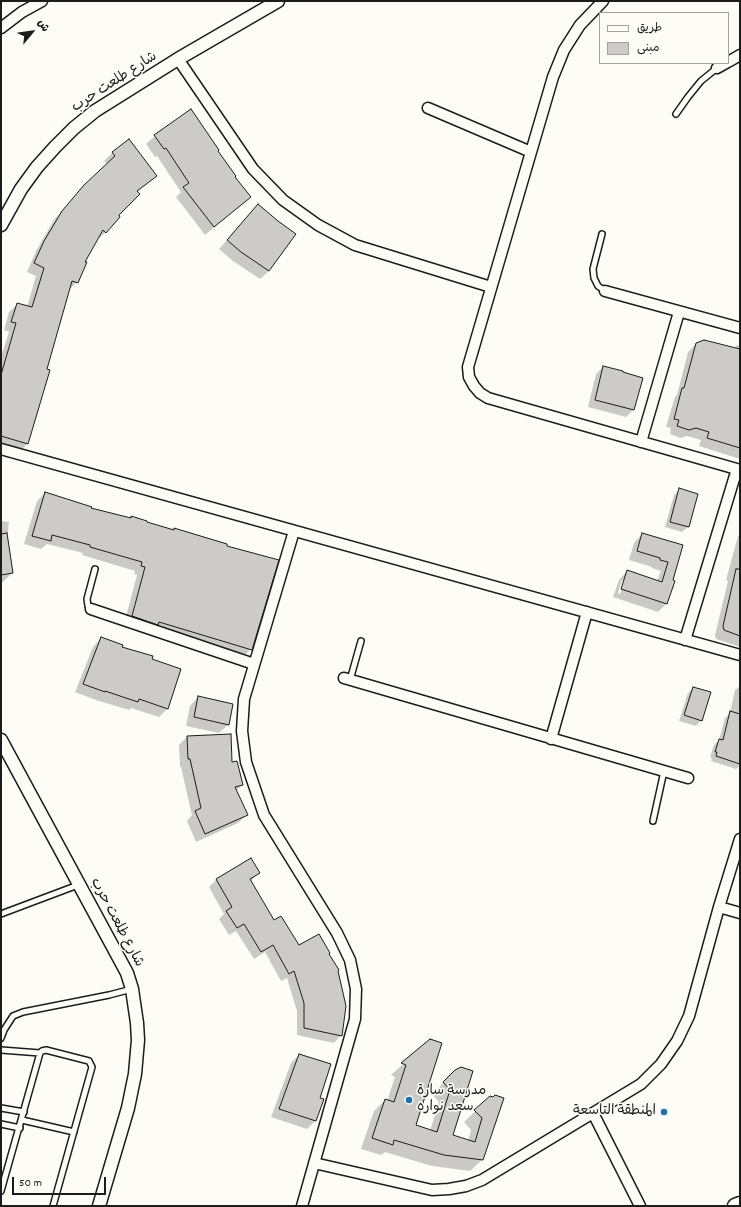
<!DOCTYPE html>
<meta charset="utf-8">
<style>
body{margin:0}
#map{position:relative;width:741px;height:1207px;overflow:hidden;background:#fdfcf7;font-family:Dekko,"Playpen Sans Arabic",sans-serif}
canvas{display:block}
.frame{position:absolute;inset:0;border:2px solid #1c1c1c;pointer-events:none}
.legend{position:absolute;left:599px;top:12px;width:130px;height:52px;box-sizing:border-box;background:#fdfcf7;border:1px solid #a3a29f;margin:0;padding:5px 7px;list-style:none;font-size:12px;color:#1c1c1c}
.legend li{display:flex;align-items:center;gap:8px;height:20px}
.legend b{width:20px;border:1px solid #a3a29f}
.north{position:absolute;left:12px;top:12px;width:40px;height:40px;-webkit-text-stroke:3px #fdfcf7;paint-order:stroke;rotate:61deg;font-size:11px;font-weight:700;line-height:16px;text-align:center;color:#1c1c1c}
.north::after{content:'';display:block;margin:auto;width:14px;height:18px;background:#1c1c1c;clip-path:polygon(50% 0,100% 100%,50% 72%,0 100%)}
.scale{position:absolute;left:12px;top:1177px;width:94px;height:18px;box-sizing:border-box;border:2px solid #1c1c1c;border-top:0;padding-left:5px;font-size:12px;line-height:14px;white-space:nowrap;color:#1c1c1c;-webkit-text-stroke:3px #fdfcf7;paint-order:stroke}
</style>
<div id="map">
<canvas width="741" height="1207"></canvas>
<div class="frame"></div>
<ul class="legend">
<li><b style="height:5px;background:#fdfcf7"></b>طريق</li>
<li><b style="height:11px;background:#cccbc8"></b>مبنى</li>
</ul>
<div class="north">ش</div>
<div class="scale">50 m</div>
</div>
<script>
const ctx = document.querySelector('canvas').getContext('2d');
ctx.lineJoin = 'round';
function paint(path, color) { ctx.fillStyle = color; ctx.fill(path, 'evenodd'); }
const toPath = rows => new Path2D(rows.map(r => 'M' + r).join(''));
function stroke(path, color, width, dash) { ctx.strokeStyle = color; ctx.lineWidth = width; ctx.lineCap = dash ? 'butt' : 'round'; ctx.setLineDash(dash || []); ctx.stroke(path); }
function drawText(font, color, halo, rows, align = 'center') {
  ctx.font = font + ' Dekko,"Playpen Sans Arabic",sans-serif'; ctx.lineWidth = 3; ctx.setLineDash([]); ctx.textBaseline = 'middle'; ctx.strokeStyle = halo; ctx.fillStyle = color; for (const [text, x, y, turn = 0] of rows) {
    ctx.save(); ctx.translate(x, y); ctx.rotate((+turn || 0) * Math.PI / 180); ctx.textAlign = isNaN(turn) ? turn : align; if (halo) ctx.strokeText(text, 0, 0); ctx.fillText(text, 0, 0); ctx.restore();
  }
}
paint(toPath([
 [155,136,217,151,234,177,250,197,205,235,176,197,181,192,157,156,155,157,146,144],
 [113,152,156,176,137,192,117,215,106,232,97,240,84,262,77,282,68,291,53,343,27,444,19,452,1,446,1,357,9,332,4,330,9,312,18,304,27,307,36,276,27,272,36,251,54,220,76,195,108,165,104,161],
 [258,205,269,271,260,279,233,261,219,249],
 [696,344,734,348,737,345,740,346,740,459,699,446,701,440,687,436,680,438,670,434,671,428,666,427,675,397,677,395,688,352],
 [603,367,642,379,633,410,626,417,588,407,596,374],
 [680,489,697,494,688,527,682,532,665,527,674,495],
 [45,493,90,509,130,519,132,517,145,523,173,531,175,529,251,649,243,657,124,624,137,575,134,574,135,571,82,555,83,553,47,544,41,549,24,544,37,501],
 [1,521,9,522,7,541,12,573,3,582,1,582],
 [642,534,681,546,666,604,658,612,613,597,619,580,627,571,657,581,661,571,652,568,652,567,629,560,634,543],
 [622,580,625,580,620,594,618,593],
 [740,535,740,647,716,639,715,635,728,581,726,580,738,536],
 [101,638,150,660,168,708,159,717,131,708,129,710,96,700,75,692,93,647],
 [740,686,740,765,736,769,711,761,712,758,710,757,714,745,719,740,725,718,730,713,735,690],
 [693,688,701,720,696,726,679,721,688,693],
 [198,697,232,705,228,725,219,733,186,726,190,706],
 [187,737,242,785,236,791,247,815,238,823,196,842,187,821,192,815,181,767,180,767,179,745],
 [258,873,251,881,274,921,298,947,328,954,337,971,341,1035,334,1043,297,1035,297,1011,287,978,281,981,265,952,254,959,236,931,229,935,219,919,224,914,209,887,217,879],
 [430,1040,414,1126,430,1131,439,1102,432,1094,456,1071,452,1136,468,1141,471,1130,464,1122,490,1097,482,1160,470,1171,432,1166,385,1152,381,1155,361,1149,374,1111,385,1100,387,1101,395,1077,391,1075],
 [299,1055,319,1098,316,1120,307,1129,271,1117,291,1063]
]), '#0003');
const building = toPath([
 [191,109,219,150,218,151,236,176,235,177,251,197,214,227,183,187,189,183,166,148,164,149,154,135,191,109],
 [129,139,157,176,137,191,140,194,119,215,120,217,106,233,103,230,85,262,87,262,78,283,72,281,47,369,50,370,28,444,1,436,1,375,16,323,11,322,17,303,32,307,44,268,34,263,44,241,62,211,84,185,115,156,112,152,129,139],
 [258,204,278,221,296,234,269,271,241,252,227,240,258,204],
 [704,340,740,349,740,448,707,438,709,432,696,428,689,430,677,426,679,420,674,419,682,388,684,388,696,343,704,340],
 [603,366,623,371,623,372,643,378,634,410,595,400,603,366],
 [679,488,698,494,689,527,670,522,679,488],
 [45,492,92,507,91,508,131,518,131,516,147,521,147,522,174,530,174,528,227,544,227,546,279,560,252,650,159,622,158,625,132,616,145,567,141,566,142,562,90,547,90,545,52,535,51,541,32,536,45,492],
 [7,533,13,573,1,575,1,534,7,533],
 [642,533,683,545,673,580,675,581,667,604,621,589,627,570,662,582,668,562,660,560,660,558,637,551,642,533],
 [736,569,740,569,740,636,724,630,723,626,736,569],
 [101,637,123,645,122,647,153,656,152,659,181,669,168,709,139,699,138,702,105,691,105,692,83,684,101,637],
 [693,687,711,692,702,721,684,715,693,687],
 [198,696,233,704,229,725,194,717,198,696],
 [730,711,740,714,740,764,716,756,717,752,715,752,719,739,723,740,730,711],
 [231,734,232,762,237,761,243,785,235,787,248,815,205,834,195,811,201,808,190,759,188,759,187,736,231,734],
 [251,858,260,873,250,879,274,920,281,916,299,945,319,934,330,953,329,954,339,970,338,971,346,1006,342,1036,304,1028,304,1003,294,971,289,974,273,945,261,952,244,924,237,928,226,911,232,907,216,879,251,858],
 [430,1039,442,1043,416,1125,437,1132,450,1090,443,1082,455,1070,461,1067,473,1071,453,1135,475,1142,482,1118,474,1110,490,1096,493,1097,495,1095,504,1098,483,1160,444,1155,394,1140,393,1145,372,1138,385,1099,394,1102,406,1065,401,1063,430,1039],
 [299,1054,331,1064,320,1098,324,1099,316,1121,279,1109,299,1054]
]);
paint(building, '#cccbc8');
stroke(building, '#1c1c1c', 1);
const service = toPath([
 [676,114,688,97,701,81,717,68],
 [602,234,593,269,594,278,598,286,605,291],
 [91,609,88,606,87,599,95,569],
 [350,680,361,641],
 [653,821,664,771],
 [1,914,78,885],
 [1,1038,4,1030,13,1016,23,1012,109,995,132,989],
 [1,1050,40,1053],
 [1,1108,24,1112],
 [22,1120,74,1132],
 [1,1124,20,1128],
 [1,1191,40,1053,42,1051,46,1050,89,1061,92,1067,53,1206]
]);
const minor = toPath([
 [603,1,580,25,564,50,553,77,468,367,469,377,474,386,480,393,488,398,740,470],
 [1,28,22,12,42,1],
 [178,59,253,169,283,200,318,225,355,245,491,287],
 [728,62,740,55],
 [717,68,726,63],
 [428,108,531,152],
 [605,291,740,328],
 [641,442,679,312],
 [1,449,740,655],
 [294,531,244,699,242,731,246,762,264,815,337,933,350,960,356,989,355,1019,302,1206],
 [91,609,254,664],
 [685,640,737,469],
 [344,678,688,778],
 [551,739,587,612],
 [719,907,740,913],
 [593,1113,640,1206],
 [314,1163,432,1190,449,1189,466,1186,482,1180,641,1084,661,1064,677,1041,689,1016,719,907,740,839]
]);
const tertiary = toPath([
 [1,225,21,189,37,167,55,147,74,128,95,111,178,59,278,1],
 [1,740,127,973,132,989,137,1023,138,1040,135,1074,128,1108,99,1206]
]);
const secondary = toPath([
 [735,1206,740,1204]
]);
stroke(service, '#1c1c1c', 8);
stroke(minor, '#1c1c1c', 13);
stroke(tertiary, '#1c1c1c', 15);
stroke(secondary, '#1c1c1c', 17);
stroke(service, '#fdfcf7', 5);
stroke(minor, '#fdfcf7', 10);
stroke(tertiary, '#fdfcf7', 12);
stroke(secondary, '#fdfcf7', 14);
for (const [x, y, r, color] of [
 [409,1100,4,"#1f6fb2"],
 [664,1112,4,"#1f6fb2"]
]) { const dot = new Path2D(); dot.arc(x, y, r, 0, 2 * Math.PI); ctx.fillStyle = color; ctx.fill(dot); stroke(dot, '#fdfcf7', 1.5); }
drawText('14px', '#1c1c1c', '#fdfcf7', [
 ["شارع طلعت حرب",115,83,-33],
 ["شارع طلعت حرب",116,923,62]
]);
drawText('14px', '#1c1c1c', '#fdfcf7', [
 ["مدرسة سارة",417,1092],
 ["سعد نواره",417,1108],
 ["المنطقة التاسعة",656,1112,"right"]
], 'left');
</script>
